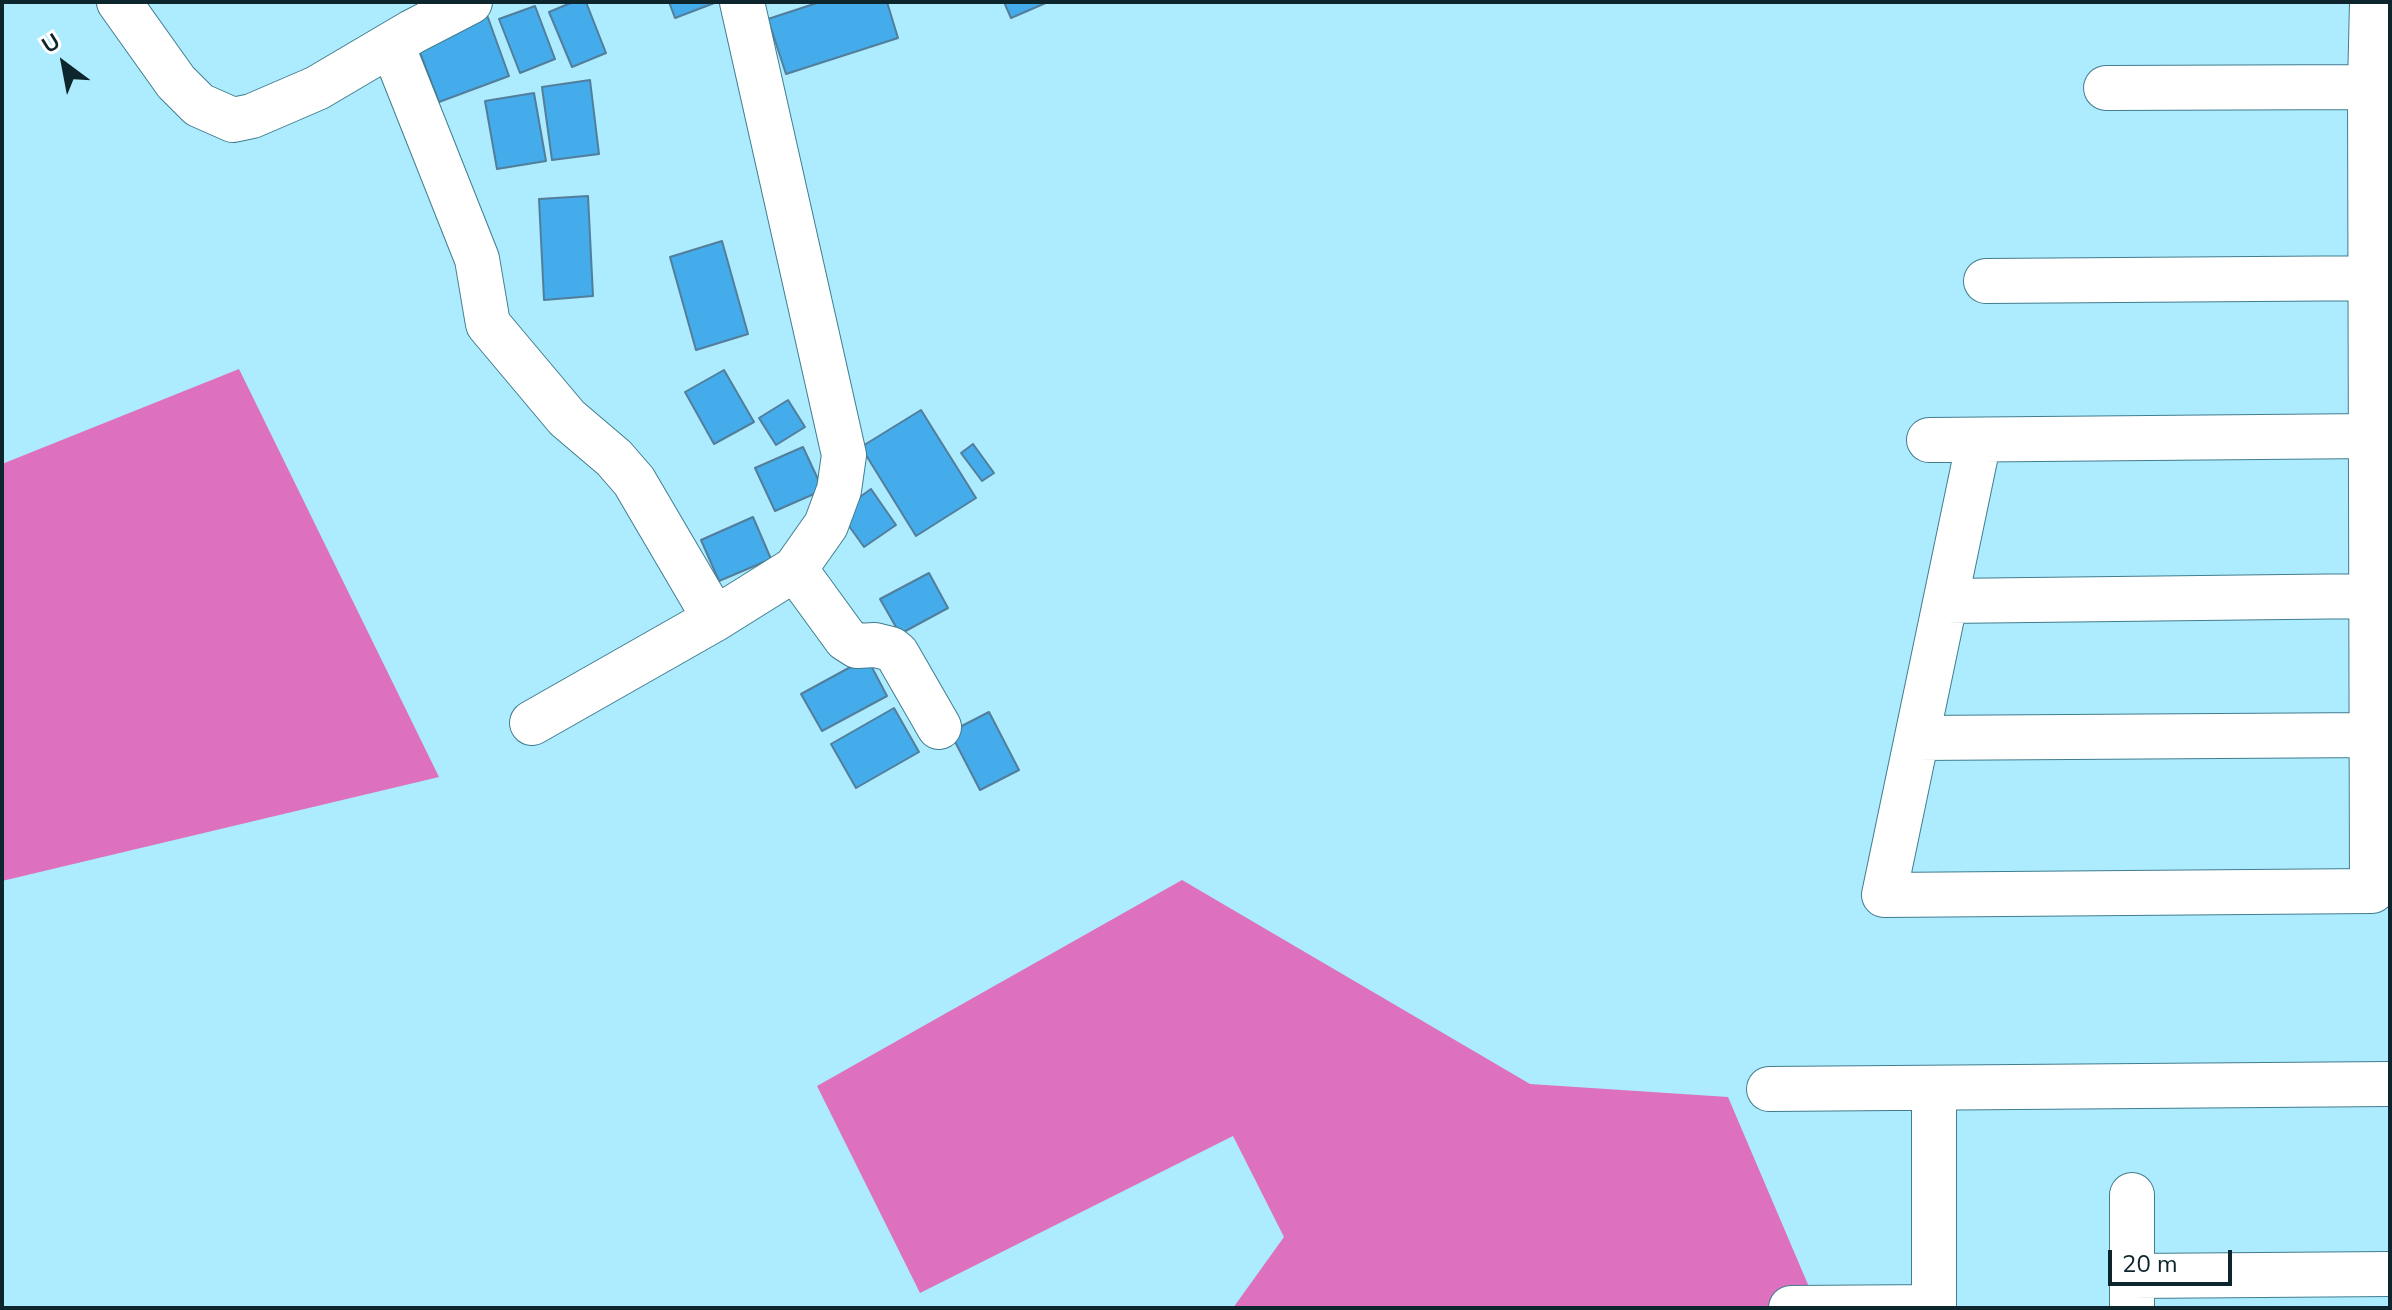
<!DOCTYPE html>
<style>
body{margin:0}
#map{position:relative;width:2392px;height:1310px;overflow:hidden;background:#adebfe;font-family:"Nunito Sans",sans-serif}
canvas{display:block}
.frame{position:absolute;inset:0;border:4px solid #0d262d;pointer-events:none}
.north{position:absolute;left:24px;top:24px;width:80px;height:80px;-webkit-text-stroke:6px #fff;paint-order:stroke;rotate:328deg;font-size:22px;font-weight:700;line-height:32px;text-align:center;color:#0d262d}
.north::after{content:'';display:block;margin:auto;width:28px;height:36px;background:#0d262d;clip-path:polygon(50% 0,100% 100%,50% 72%,0 100%)}
.scale{position:absolute;left:2108px;top:1250px;width:124px;height:36px;box-sizing:border-box;border:4px solid #0d262d;border-top:0;padding-left:10px;font-size:24px;line-height:28px;white-space:nowrap;color:#0d262d;-webkit-text-stroke:6px #fff;paint-order:stroke}
</style>
<div id="map">
<canvas width="2392" height="1310"></canvas>
<div class="frame"></div>
<div class="north">U</div>
<div class="scale">20 m</div>
</div>
<script>
const ctx = document.querySelector('canvas').getContext('2d');
ctx.lineJoin = 'round';
function paint(path, color) { ctx.fillStyle = color; ctx.fill(path, 'evenodd'); }
const toPath = rows => new Path2D(rows.map(r => 'M' + r).join(''));
function stroke(path, color, width, dash) { ctx.strokeStyle = color; ctx.lineWidth = width; ctx.lineCap = dash ? 'butt' : 'round'; ctx.setLineDash(dash || []); ctx.stroke(path); }
paint(toPath([
 [239,369,439,777,2,881,2,464],
 [1182,880,1530,1084,1728,1097,1818,1308,1233,1308,1284,1237,1233,1136,920,1293,817,1086]
]), '#dd71bf');
const building = toPath([
 [573,2,586,2,606,53,572,67,549,12,573,2],
 [669,2,717,2,675,18,669,2],
 [820,2,887,2,898,38,786,74,768,19,820,2],
 [1004,2,1048,2,1011,18,1004,2],
 [535,6,555,59,520,73,499,19,535,6],
 [487,15,509,76,439,102,416,42,487,15],
 [590,80,599,154,552,160,542,87,590,80],
 [534,93,546,161,497,169,485,101,534,93],
 [588,196,593,296,544,300,539,199,588,196],
 [722,241,748,334,696,350,670,257,722,241],
 [724,370,754,422,714,444,685,392,724,370],
 [788,400,805,427,776,445,759,418,788,400],
 [921,410,976,498,916,536,861,447,921,410],
 [973,444,994,473,982,481,961,453,973,444],
 [803,447,823,490,775,511,755,468,803,447],
 [871,489,896,525,864,547,839,512,871,489],
 [753,517,771,559,719,581,701,540,753,517],
 [929,573,948,608,900,634,880,599,929,573],
 [867,658,887,696,822,731,801,694,867,658],
 [894,708,919,752,856,788,831,744,894,708],
 [989,712,1019,770,980,790,950,732,989,712]
]);
paint(building, '#44acea');
stroke(building, '#527e9c', 2);
const minor = toPath([
 [119,2,176,82,199,105,233,120,252,116,317,88,412,32,470,2],
 [392,45,477,259,488,324,567,418,614,458,634,481,715,619],
 [2106,88,2370,87],
 [1986,281,2390,278],
 [1929,440,2371,436],
 [1979,440,1884,895,2372,891,2370,87,2372,2],
 [795,569,846,639,857,646,875,645,891,649,897,654,939,727],
 [1946,601,2371,596],
 [532,723,715,619,795,569,826,525,839,490,844,455,742,2],
 [1917,738,2372,735],
 [1934,1088,1934,1308],
 [1769,1089,2390,1084],
 [2132,1195,2132,1308],
 [2132,1276,2390,1274],
 [1791,1308,1934,1307]
]);
stroke(minor, '#417d8e', 46);
stroke(minor, '#fff', 44);
</script>
